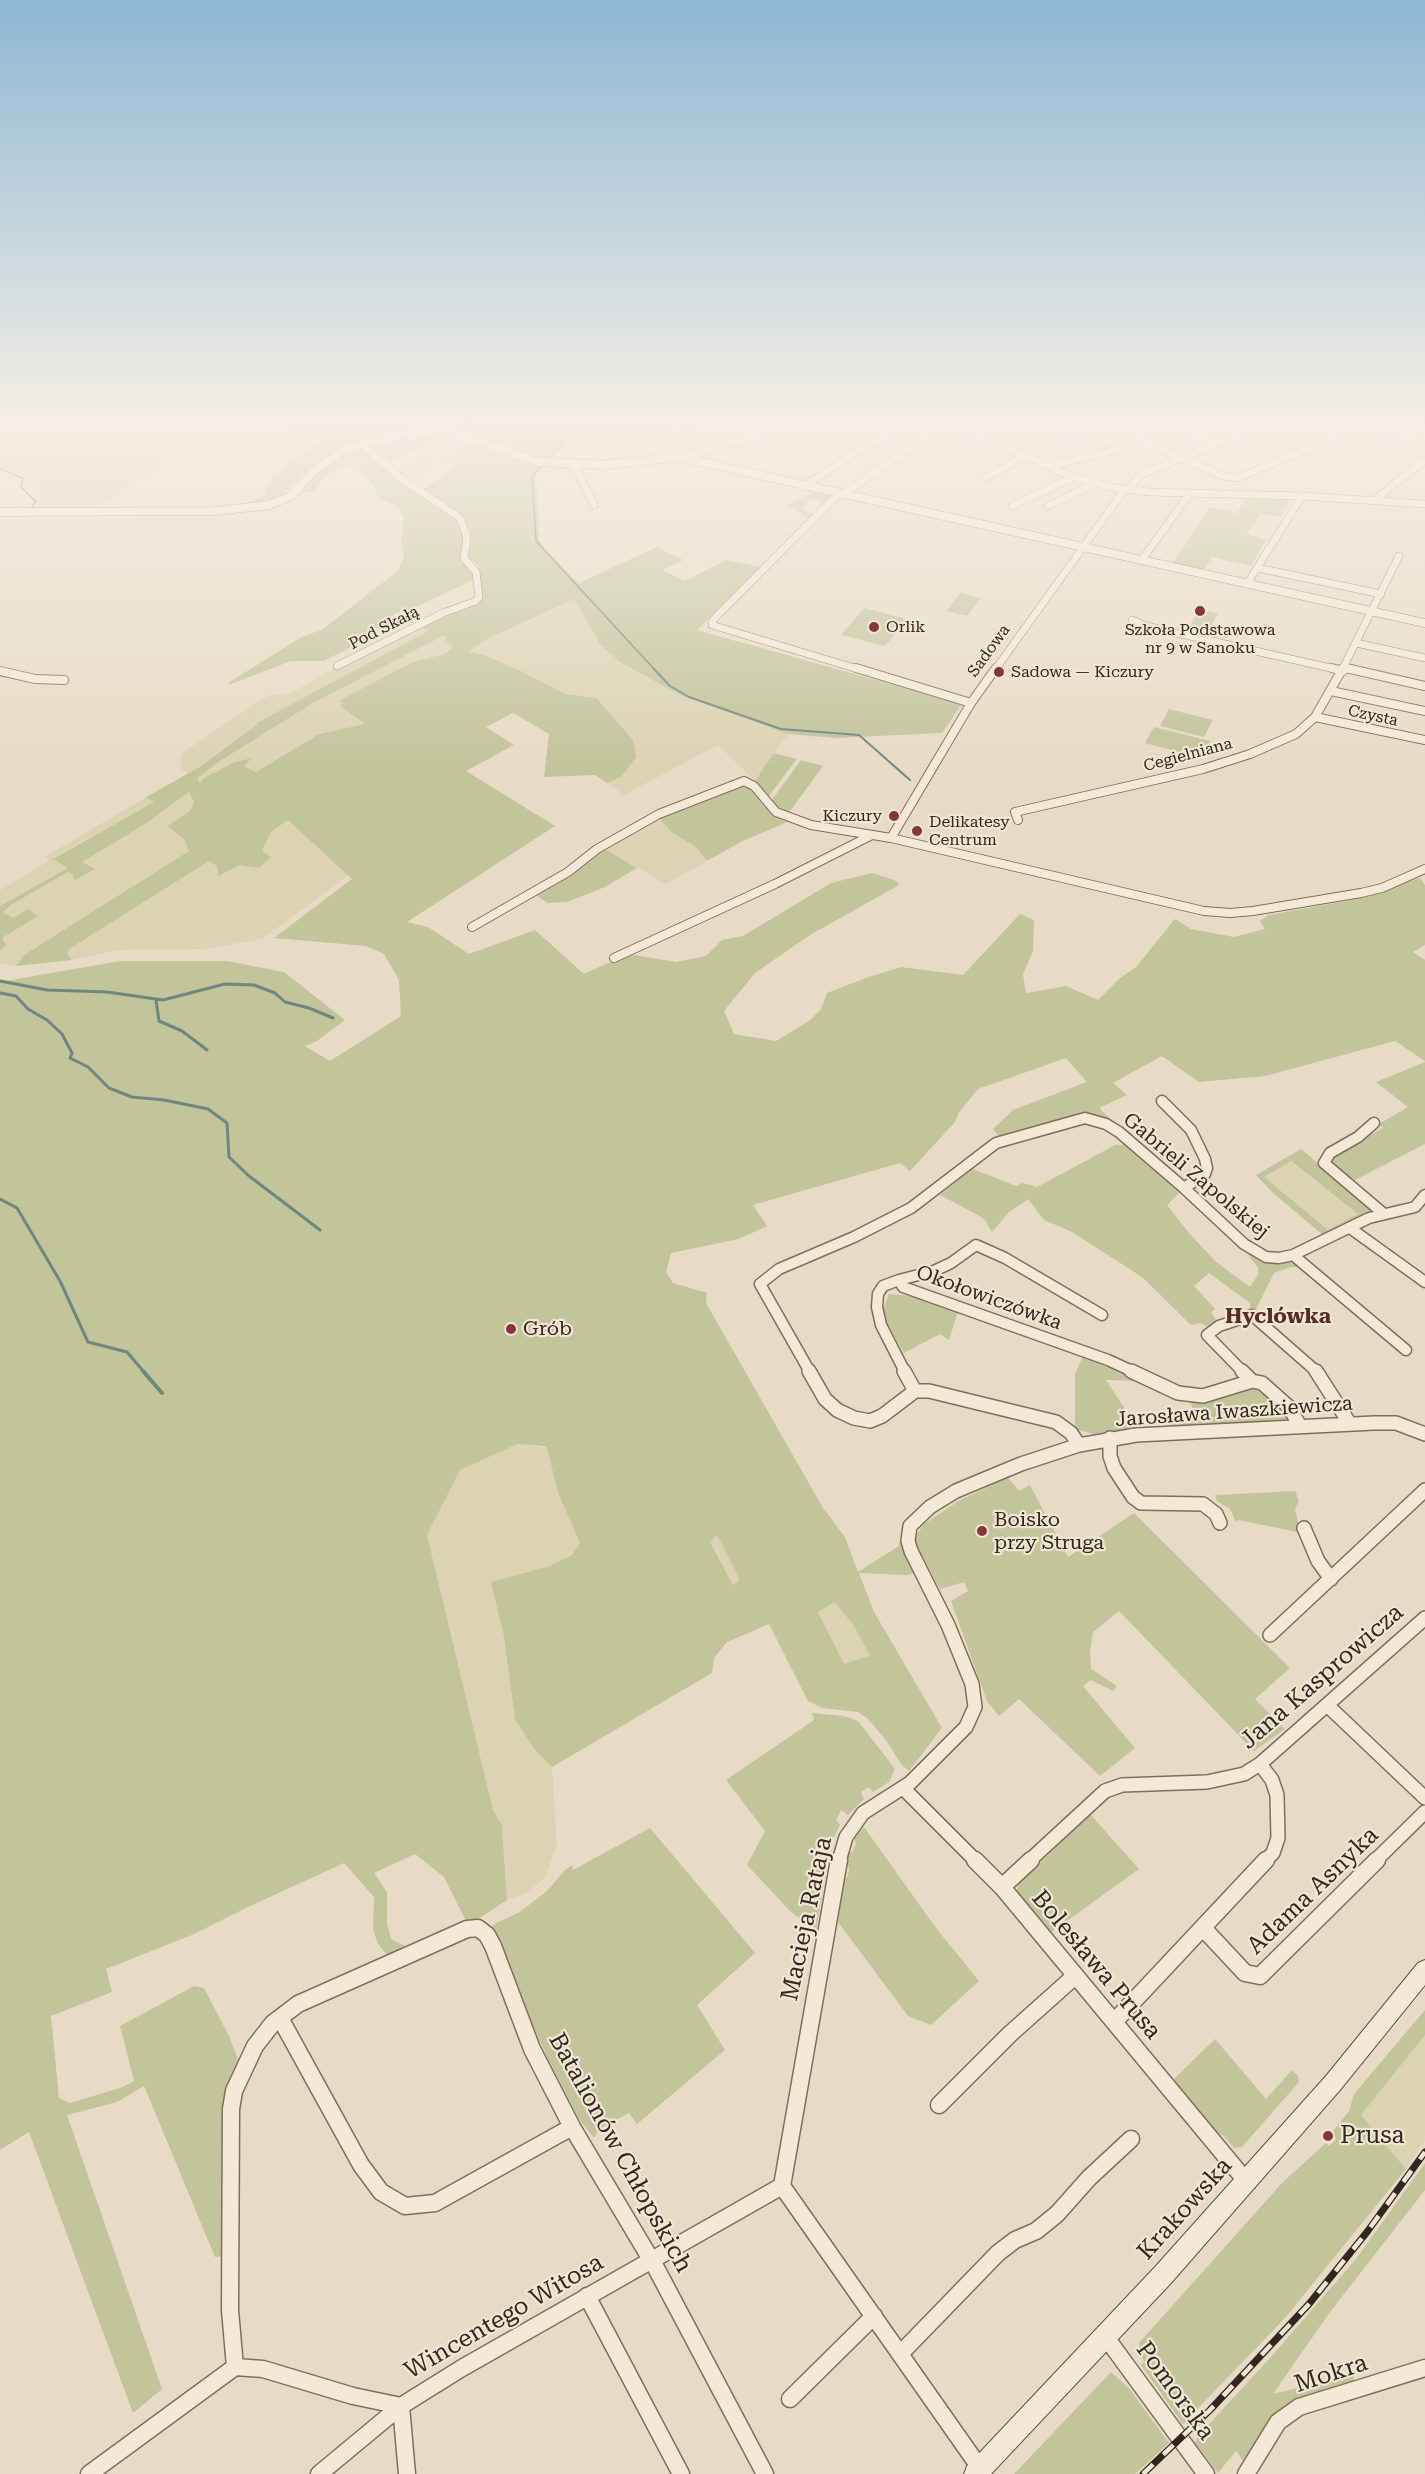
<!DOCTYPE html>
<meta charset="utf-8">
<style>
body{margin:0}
canvas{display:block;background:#e8dbc5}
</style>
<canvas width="1425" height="2474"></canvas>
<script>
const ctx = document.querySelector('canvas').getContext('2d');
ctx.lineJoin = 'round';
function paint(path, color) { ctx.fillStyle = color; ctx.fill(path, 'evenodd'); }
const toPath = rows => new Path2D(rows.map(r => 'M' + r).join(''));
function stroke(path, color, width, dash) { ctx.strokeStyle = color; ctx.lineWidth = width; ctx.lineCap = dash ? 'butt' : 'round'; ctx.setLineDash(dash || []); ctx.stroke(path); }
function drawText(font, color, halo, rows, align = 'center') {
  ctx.font = font + ' "Roboto Serif",serif'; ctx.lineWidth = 4.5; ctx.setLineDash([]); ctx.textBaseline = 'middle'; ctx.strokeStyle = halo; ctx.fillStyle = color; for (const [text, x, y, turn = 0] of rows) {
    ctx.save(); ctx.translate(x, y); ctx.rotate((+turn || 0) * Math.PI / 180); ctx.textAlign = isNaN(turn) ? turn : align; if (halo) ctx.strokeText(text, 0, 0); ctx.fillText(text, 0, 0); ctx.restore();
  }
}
paint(toPath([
 [18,421,228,421,101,506,37,506,42,499,30,488,33,477,0,467,0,431],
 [440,433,471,441,408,481,398,471,428,454,419,447],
 [574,599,600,644,680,695,788,734,755,781,718,745,624,795,607,783,622,776,596,698,566,694,519,670,484,655,467,652,485,640],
 [421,627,429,631,257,722,259,724,198,768,188,773,181,769,181,754,255,703,268,696,291,693,337,667],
 [443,636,447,637,446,640,454,648,445,654,413,662,339,700,342,702,341,706,366,724,319,734,256,772,244,766,251,759,200,783,197,777,220,761,313,703],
 [189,792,194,803,190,811,184,839,189,851,24,955,16,966,0,963,0,951,6,946,2,938,13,918,2,912,11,905,68,872,74,875,94,869,81,862,145,824],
 [146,797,155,802,53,858,69,868,0,906,0,890,50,860,45,857],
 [659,817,671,832,696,847,707,861,666,884,603,848],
 [289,819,349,875,262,939,203,949,117,950,72,960,66,954,69,949,109,922,209,861,217,866,218,875,240,865,259,868,270,857,262,851,271,832],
 [1290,1161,1359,1215,1328,1230,1263,1176],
 [517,1444,547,1448,558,1493,580,1543,572,1555,550,1566,491,1582,535,1750,552,1767,557,1845,545,1878,528,1892,507,1900,502,1826,493,1810,427,1535,460,1470],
 [717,1535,741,1581,733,1585,709,1542],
 [835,1602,854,1626,870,1656,844,1665,818,1611],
 [1425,2035,1425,2140,1406,2169,1361,2115]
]), '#dcd3b3');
paint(toPath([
 [295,421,444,421,516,429,608,425,649,426,688,421,735,421,647,431,577,435,550,459,618,458,618,461,614,463,541,460,477,438,418,430,356,442,333,453,304,474,278,498,245,504,264,496,272,476,325,437,285,427],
 [440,433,420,447,421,449,389,461,370,444,424,434],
 [471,441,484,446,483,449,543,467,536,475,539,539,544,548,577,582,579,583,657,547,683,560,662,570,685,581,726,560,761,567,697,630,962,704,942,733,834,738,788,734,680,695,620,662,600,644,574,599,485,640,468,652,484,655,519,670,566,694,596,698,633,740,636,757,622,776,607,783,595,775,544,777,549,734,513,713,486,727,514,745,466,771,555,826,407,922,428,927,469,954,535,930,584,974,628,954,676,962,706,956,722,940,743,936,831,883,872,873,897,881,899,885,810,935,755,973,724,1011,734,1034,776,1041,809,1021,821,1009,827,993,866,978,901,967,963,975,1020,914,1034,920,1033,951,1023,974,1026,993,1066,986,1098,1000,1120,978,1136,967,1175,919,1191,929,1234,937,1265,929,1260,921,1268,915,1347,901,1420,878,1425,885,1425,945,1413,952,1425,960,1425,1061,1395,1041,1265,1076,1199,1082,1162,1056,1113,1083,1127,1095,1099,1108,1117,1125,1087,1115,1072,1116,1000,1138,993,1129,1013,1110,1087,1082,1066,1058,978,1089,959,1112,955,1122,910,1171,900,1163,753,1205,767,1226,739,1239,671,1253,666,1272,673,1283,707,1293,706,1303,823,1508,845,1537,858,1572,899,1546,899,1542,902,1543,916,1573,906,1575,859,1573,874,1612,942,1728,909,1771,901,1764,886,1740,868,1719,858,1712,822,1708,808,1701,769,1624,727,1642,714,1658,712,1673,552,1767,535,1750,515,1719,504,1636,491,1582,550,1566,572,1555,580,1543,558,1493,547,1448,543,1446,517,1444,460,1470,427,1535,493,1810,502,1826,507,1900,480,1918,467,1923,444,1877,415,1854,374,1873,387,1892,387,1923,391,1939,405,1946,387,1955,378,1944,373,1930,374,1897,344,1863,250,1906,192,1935,106,1969,112,1992,51,2016,59,2098,70,2103,120,2088,134,2081,120,2026,194,1986,204,1988,229,2036,239,2062,225,2109,223,2256,215,2257,144,2086,117,2102,67,2115,162,2389,133,2413,29,2132,0,2150,0,982,120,961,227,961,284,972,345,1020,317,1041,305,1046,330,1061,401,1016,399,980,384,954,366,946,274,938,352,879,288,820,271,832,262,851,271,857,259,868,240,865,218,876,217,866,209,861,69,949,67,954,72,960,16,966,24,955,189,851,184,839,167,826,190,811,194,802,189,792,145,824,82,862,95,869,74,881,73,875,68,872,11,905,3,912,13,918,28,909,38,916,2,938,6,946,0,951,0,906,68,868,53,859,154,802,146,797,198,768,258,724,256,723,428,631,421,627,483,599,477,568,480,567,469,558,468,551,472,541,470,530,462,516,422,490,457,466,441,461],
 [443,636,446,637,445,640,453,647,445,654,413,662,338,701,342,702,340,706,365,724,319,734,256,772,244,766,252,758,233,763,204,778,200,783,197,778,220,761,313,703],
 [717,1535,740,1580,733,1585,710,1542],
 [835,1602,854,1626,870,1656,844,1664,818,1612],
 [361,446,452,514,459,522,465,539,460,554,472,572,473,580,416,607,396,613,364,640,324,661,291,661,231,684,228,683,300,638,323,629,399,570,404,555,401,541,404,518,397,506,378,498,374,487,356,462,325,476,313,492,301,493,318,473,352,449],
 [813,492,831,496,825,502,811,499,801,510,814,514,810,520,788,505],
 [1246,497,1280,498,1289,502,1281,516,1260,514,1247,534,1266,540,1251,566,1212,557,1203,571,1172,564,1210,507,1237,513],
 [960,593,981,598,967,616,946,611],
 [864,608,907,619,885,646,841,635],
 [1200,609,1218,613,1209,630,1190,626],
 [1169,709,1213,720,1204,737,1160,726],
 [1154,727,1210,741,1202,758,1145,743],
 [774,753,797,759,768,797,755,781],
 [801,760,823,766,788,814,780,811,771,801],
 [745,783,771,814,787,822,741,842,707,861,696,847,671,832,661,820,659,817],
 [603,848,637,868,605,887,567,902,547,903,534,893],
 [1425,1062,1425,1144,1351,1182,1329,1161,1330,1158,1383,1128,1379,1124,1408,1107,1376,1082],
 [1115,1145,1124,1145,1179,1193,1167,1205,1189,1233,1215,1261,1250,1287,1258,1275,1258,1268,1247,1253,1250,1252,1277,1262,1293,1260,1300,1267,1291,1267,1274,1273,1256,1309,1250,1309,1250,1303,1209,1273,1194,1286,1215,1309,1211,1312,1218,1322,1208,1327,1200,1323,1191,1325,1142,1277,1072,1232,1044,1220,1028,1199,1009,1212,992,1232,985,1220,978,1215,940,1195,973,1169,1016,1186,1023,1183,1037,1187],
 [1301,1149,1365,1203,1371,1213,1323,1235,1272,1192,1256,1175],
 [1291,1161,1358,1214,1328,1230,1264,1177],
 [889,1294,915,1296,958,1312,949,1340,940,1334,904,1353,887,1323,883,1310],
 [1083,1356,1137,1381,1106,1380,1134,1423,1134,1428,1094,1434,1075,1429,1075,1374],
 [1256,1386,1278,1400,1289,1418,1286,1423,1169,1426,1170,1421,1196,1420,1190,1400],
 [1008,1478,1019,1491,1030,1485,1068,1557,1134,1513,1290,1668,1255,1699,1285,1729,1254,1751,1119,1611,1093,1632,1090,1652,1091,1669,1117,1686,1113,1691,1091,1680,1083,1686,1135,1748,1100,1776,1019,1699,999,1716,987,1701,951,1601,968,1591,964,1582,940,1589,917,1547,915,1537,924,1524,960,1500],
 [1295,1491,1299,1501,1295,1509,1301,1533,1239,1520,1236,1522,1230,1509,1217,1501,1215,1495],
 [812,1713,844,1716,858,1721,895,1769,889,1782,873,1792,869,1787,861,1792,864,1799,848,1815,841,1810,836,1820,840,1825,834,1837,827,1837,826,1846,830,1847,816,1931,790,1911,747,1865,765,1831,726,1780,814,1720],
 [1090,1814,1139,1869,1050,1933,1017,1892,1018,1885],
 [864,1827,936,1928,979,1981,931,2025,908,2016,838,1922,844,1880,848,1876,849,1868,846,1862,848,1854,853,1851,856,1844,854,1837],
 [650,1828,755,1953,697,2005,725,2050,637,2124,629,2113,599,2129,594,2138,579,2119,548,2059,489,1929,496,1923,518,1913,546,1892,565,1870,572,1865,573,1870],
 [1425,2010,1425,2035,1361,2115,1406,2169,1285,2318,1183,2424,1141,2365,1144,2362,1139,2349,1139,2343,1283,2182,1326,2143,1329,2146,1336,2139,1331,2134,1349,2111,1354,2094],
 [1215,2039,1266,2099,1292,2070,1298,2076,1299,2082,1242,2147,1234,2148,1224,2136,1215,2132,1170,2083],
 [1425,2163,1425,2190,1330,2312,1273,2394,1344,2377,1354,2370,1353,2386,1281,2408,1247,2466,1236,2451,1218,2473,1195,2443,1199,2435,1270,2358,1356,2259],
 [1111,2372,1128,2387,1169,2443,1135,2474,1014,2474]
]), '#c2c49a');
const water = toPath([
 [444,421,688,421,649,426,608,425,516,429,444,421]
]);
paint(water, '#a6bcb4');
stroke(water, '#6e8880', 1.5);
stroke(toPath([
 [546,461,569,436,563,421],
 [541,465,532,476,536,541,655,670],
 [0,469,23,478,21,487,36,502,31,508]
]), '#6e8880', 1.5);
stroke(toPath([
 [653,668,670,686,689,697,781,729,859,735,910,780],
 [0,981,3,982]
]), '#6e8880', 2);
stroke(toPath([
 [0,981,47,990,107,992,163,1000,225,984,254,985,275,993,285,1002,309,1008,333,1018],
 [0,993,16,996,28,1009,47,1020,62,1034,72,1053,70,1058,88,1067,109,1088,132,1097,164,1100,208,1109,227,1123,229,1157,249,1176,320,1230],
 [156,1000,159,1021,182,1031,207,1050],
 [0,1199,17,1208,60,1281,88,1342,127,1352,144,1372]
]), '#6e8880', 3);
stroke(toPath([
 [143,1371,162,1393]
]), '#6e8880', 4);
const minorFar4 = toPath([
 [947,421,1073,477,1115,488,1149,492,1302,496,1425,504],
 [1115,421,1179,459],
 [1167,421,1215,445],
 [1221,421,1244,433],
 [1357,424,1425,441],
 [1064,434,1119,424],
 [1182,458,1223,476,1238,478,1326,441,1361,421],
 [574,465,594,505],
 [1049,466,1149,442],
 [986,478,1025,455],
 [802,487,906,421],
 [1129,490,1139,476,1147,472,1274,421],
 [838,494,713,620,712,625,861,670],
 [842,495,949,422],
 [1378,500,1378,497,1425,460],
 [1012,506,1073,477],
 [1048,506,1094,484],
 [1141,561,1190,493],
 [1258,568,1381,594],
 [1247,584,1302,496],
 [1132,620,1146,626,1339,670],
 [1356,643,1425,658],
 [337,666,443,613,476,601,479,597,476,572,464,558,467,537,460,518,402,479,361,443],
 [1344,668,1353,670],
 [995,670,1124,490],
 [1342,670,1399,556]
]);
const minorFar3 = toPath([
 [856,668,971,703],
 [1332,668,1343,671],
 [1346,668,1425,686],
 [0,671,35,679,64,680],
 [1331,691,1425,711],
 [1315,717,1425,740],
 [1018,820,1015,812,1203,769,1250,754,1296,734,1315,717,1343,668],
 [891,838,971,703,996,668],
 [472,927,568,872,597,849,659,814,744,781,754,786,776,812,811,825,891,838,1204,911,1230,913,1253,911,1361,893,1382,888,1425,869],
 [614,958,775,884,870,836]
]);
const minorFar2 = toPath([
 [1162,1101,1191,1130,1205,1159,1207,1168,1205,1174,1184,1188],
 [1374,1123,1358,1137,1330,1153,1324,1163,1384,1214],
 [1350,1228,1425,1282],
 [1293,1255,1406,1350],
 [899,1280,883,1286,878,1294,877,1307,881,1325,905,1372],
 [1102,1315,1005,1258,976,1245,951,1263,934,1271,899,1280,903,1287,1108,1360,1134,1372],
 [810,1372,760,1284,779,1269,854,1237,911,1208,996,1143,1085,1118,1106,1124,1119,1132,1184,1188,1244,1244,1266,1257,1279,1258,1293,1255,1369,1218,1415,1207,1425,1195],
 [1243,1372,1207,1335,1219,1326,1252,1315,1317,1372]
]);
const minorFar1 = toPath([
 [809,1371,825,1399,837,1410,854,1418,870,1421,882,1416,915,1391,904,1371],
 [1131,1371,1178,1393,1203,1396,1252,1381,1262,1383,1289,1407,1300,1426],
 [1242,1371,1252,1381],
 [1316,1371,1350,1424],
 [915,1391,929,1391,1056,1422,1071,1433,1079,1445,1136,1435,1374,1423,1396,1423,1425,1434],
 [1110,1438,1110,1456,1114,1468,1133,1497,1141,1503,1203,1504,1216,1514,1220,1523],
 [1304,1528,1318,1561,1331,1579],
 [1270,1635,1425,1490],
 [1327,1705,1425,1798],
 [1260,1764,1272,1780,1277,1795,1278,1838,1273,1853,1265,1861],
 [903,1788,976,1861],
 [839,1861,846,1837,863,1813,910,1783,966,1727,975,1707,972,1684,948,1625,911,1551,908,1541,910,1526,930,1507,956,1491,1021,1464,1079,1445],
 [1029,1861,1105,1791,1122,1785,1207,1782,1244,1774,1260,1764,1425,1618],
 [1375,1861,1425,1812]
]);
const minor = toPath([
 [839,1860,782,2186,980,2468],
 [975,1860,1002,1887,1246,2181],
 [1002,1887,1031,1860],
 [1204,1929,1245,1973,1260,1976,1377,1860],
 [280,2018,361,2165,381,2192,405,2206,435,2203,572,2127],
 [1114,2022,1266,1860],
 [939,2105,1010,2034,1075,1976],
 [587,2296,681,2474],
 [1105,2336,1206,2474],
 [900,2354,998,2253,1015,2240,1036,2231,1057,2214,1089,2178,1131,2139],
 [235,2367,230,2310,231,2109,234,2091,255,2046,273,2023,298,2004,467,1929,478,1928,487,1935,493,1946,532,2049,572,2127,656,2268,765,2474],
 [790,2399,874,2316],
 [401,2406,407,2474],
 [89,2474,235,2367,263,2369,353,2396,401,2406,462,2368,782,2186],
 [319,2474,401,2406],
 [1246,2474,1278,2422,1299,2407,1425,2368]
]);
const tertiary = toPath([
 [683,458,1425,623],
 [0,512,215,511,269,505,291,496,314,471,346,449,374,440,426,431,443,431,461,435,539,462,604,465,689,456,800,421]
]);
const secondary = toPath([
 [1425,1960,1425,1985,1340,2090,1171,2283,991,2474,964,2474,967,2466,1155,2267,1326,2076,1418,1963,1425,1960]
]);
stroke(minorFar4, '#806e5d', 8);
stroke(minorFar3, '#806e5d', 10);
stroke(minorFar2, '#806e5d', 13);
stroke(minorFar1, '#806e5d', 16);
stroke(minor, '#806e5d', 19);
stroke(tertiary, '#806e5d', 9);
stroke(secondary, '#624f40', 2);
stroke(minorFar4, '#f4e9d7', 7);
stroke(minorFar3, '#f4e9d7', 8);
stroke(minorFar2, '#f4e9d7', 10);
stroke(minorFar1, '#f4e9d7', 13);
stroke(minor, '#f4e9d7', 16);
stroke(tertiary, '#f4e9d7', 8);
paint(secondary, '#f4e9d7');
const rail = toPath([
 [1143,2474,1210,2410,1309,2304,1367,2232,1425,2152]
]);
stroke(rail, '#32271f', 7);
stroke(rail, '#f0e6d3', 4.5, [14]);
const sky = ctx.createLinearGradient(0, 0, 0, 767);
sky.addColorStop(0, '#8db7d3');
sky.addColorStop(0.55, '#f5efe5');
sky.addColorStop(1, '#f5efe500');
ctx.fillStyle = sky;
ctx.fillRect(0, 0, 1425, 767);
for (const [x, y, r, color] of [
 [1200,611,6,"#87353a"],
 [874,627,6,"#87353a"],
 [999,672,6,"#87353a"],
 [894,816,6,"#87353a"],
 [917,831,6,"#87353a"],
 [511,1329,6,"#87353a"],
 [982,1531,6,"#87353a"],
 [1328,2136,6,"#87353a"]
]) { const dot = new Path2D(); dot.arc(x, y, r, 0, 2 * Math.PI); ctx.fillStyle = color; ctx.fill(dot); stroke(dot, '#f0e6d3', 2); }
drawText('16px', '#32271f', '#f0e6d3', [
 ["Orlik",886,627],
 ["Szkoła Podstawowa",1200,630,"center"],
 ["nr 9 w Sanoku",1200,648,"center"],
 ["Sadowa — Kiczury",1011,672],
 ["Kiczury",882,816,"right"],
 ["Delikatesy",929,822],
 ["Centrum",929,840]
], 'left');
drawText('16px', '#32271f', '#f0e6d3', [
 ["Pod Skałą",384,628,-27],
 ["Sadowa",989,651,-54],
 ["Czysta",1373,716,12],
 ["Cegielniana",1188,755,-15]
]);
drawText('20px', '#32271f', '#f0e6d3', [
 ["Gabrieli Zapolskiej",1196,1176,40],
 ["Okołowiczówka",989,1298,20],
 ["Jarosława Iwaszkiewicza",1234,1412,-4]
]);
drawText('20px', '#32271f', '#f0e6d3', [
 ["Grób",523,1329],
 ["Boisko",994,1520],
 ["przy Struga",994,1543]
], 'left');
drawText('bold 21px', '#592c24', '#f0e6d3', [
 ["Hyclówka",1278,1317]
]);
drawText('24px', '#32271f', '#f0e6d3', [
 ["Jana Kasprowicza",1322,1677,-41],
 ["Adama Asnyka",1313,1891,-44],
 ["Macieja Rataja",807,1919,-78],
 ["Bolesława Prusa",1096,1965,50],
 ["Batalionów Chłopskich",620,2153,61],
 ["Krakowska",1185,2209,-48],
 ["Wincentego Witosa",504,2317,-30],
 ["Mokra",1331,2374,-18],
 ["Pomorska",1175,2391,54]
]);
drawText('24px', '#32271f', '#f0e6d3', [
 ["Prusa",1340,2136]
], 'left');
</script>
